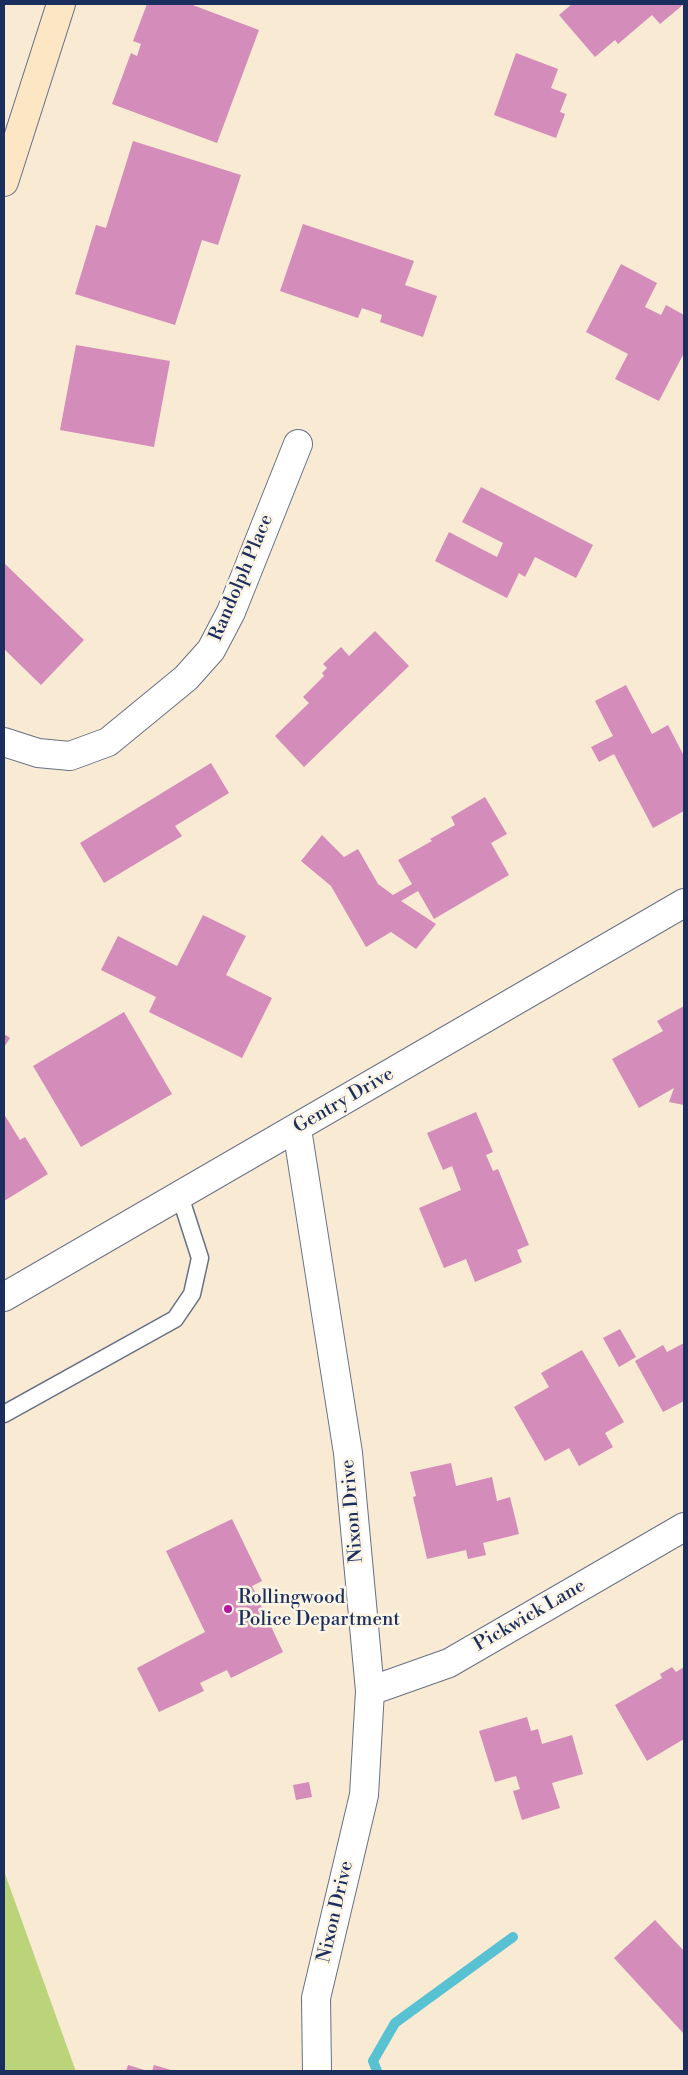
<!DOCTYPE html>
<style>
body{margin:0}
#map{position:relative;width:688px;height:2075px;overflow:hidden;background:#f8ead3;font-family:"Libre Bodoni",serif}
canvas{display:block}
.frame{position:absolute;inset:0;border:5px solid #1b2f5e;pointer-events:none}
</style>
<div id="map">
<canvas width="688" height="2075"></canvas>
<div class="frame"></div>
</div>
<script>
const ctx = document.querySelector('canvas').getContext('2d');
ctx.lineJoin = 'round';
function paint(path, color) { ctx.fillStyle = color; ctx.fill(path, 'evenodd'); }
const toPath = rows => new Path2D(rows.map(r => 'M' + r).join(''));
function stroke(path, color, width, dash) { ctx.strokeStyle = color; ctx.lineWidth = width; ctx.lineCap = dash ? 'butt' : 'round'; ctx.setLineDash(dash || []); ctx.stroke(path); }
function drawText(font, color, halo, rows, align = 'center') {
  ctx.font = font + ' "Libre Bodoni",serif'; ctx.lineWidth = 5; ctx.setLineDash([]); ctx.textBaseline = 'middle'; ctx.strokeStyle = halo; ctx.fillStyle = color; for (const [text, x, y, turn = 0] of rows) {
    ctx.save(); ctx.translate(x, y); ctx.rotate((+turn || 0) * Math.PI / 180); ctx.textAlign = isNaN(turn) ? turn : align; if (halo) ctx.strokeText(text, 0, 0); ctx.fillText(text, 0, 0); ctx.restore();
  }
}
paint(toPath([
 [4,1871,75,2069,75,2071,4,2071]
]), '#bcd479');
stroke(toPath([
 [377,2071,373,2061,395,2023,513,1937]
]), '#58c2d3', 10);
paint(toPath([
 [147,4,190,4,259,30,217,143,112,104,131,53,137,56,141,44,133,41],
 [572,4,684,4,660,24,652,15,618,44,615,40,595,57,559,15],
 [516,53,558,69,551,88,567,94,560,112,565,114,556,138,494,115],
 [133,141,241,175,218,245,202,240,175,325,75,294,96,225,106,228],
 [303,224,414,261,405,285,437,296,423,337,380,322,382,315,362,308,358,318,280,291],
 [621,264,657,283,645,307,661,315,666,305,684,315,684,353,659,401,615,379,628,354,586,332],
 [76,345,170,361,154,447,60,430],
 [481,487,593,545,576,578,535,557,525,577,519,573,507,598,435,561,449,532,497,557,503,543,462,522],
 [4,563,84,640,41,685,4,649],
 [375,631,409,666,304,767,275,736,309,703,303,697,324,676,322,673,327,668,323,664,341,647,349,656],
 [626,685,652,734,668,725,684,756,684,811,653,828,614,754,599,762,591,747,613,736,595,701],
 [211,763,229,793,175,826,182,836,104,883,80,843],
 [485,797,507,834,491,843,509,875,434,919,418,891,401,901,436,924,416,949,391,932,366,947,331,886,301,861,322,835,344,857,358,849,378,884,393,895,412,884,398,860,432,841,430,839,455,825,451,817],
 [203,915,246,936,226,975,272,998,242,1058,149,1012,156,997,101,970,118,936,177,966],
 [684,1006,684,1105,669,1102,674,1088,639,1108,612,1059,663,1031,657,1021],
 [124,1012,172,1094,81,1147,33,1066],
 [4,1034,10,1038,4,1047],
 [476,1112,493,1152,486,1155,493,1171,498,1169,529,1245,517,1250,522,1262,475,1282,466,1259,444,1268,419,1208,461,1190,452,1166,443,1170,427,1133],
 [4,1114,20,1140,25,1137,48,1174,4,1201],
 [620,1329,636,1357,619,1367,603,1338],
 [684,1343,684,1401,663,1412,635,1361,663,1345,667,1352],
 [582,1350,624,1422,605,1433,613,1447,579,1466,569,1448,545,1461,514,1407,549,1387,541,1373],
 [451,1463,456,1486,492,1477,497,1501,510,1497,519,1534,483,1543,486,1555,468,1559,466,1550,427,1559,413,1497,416,1496,410,1472],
 [232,1519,262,1581,252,1586,283,1652,231,1678,227,1670,200,1683,204,1691,159,1712,137,1668,205,1632,166,1551],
 [672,1667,676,1672,684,1667,684,1739,647,1761,615,1705,662,1678,660,1674],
 [527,1717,531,1731,538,1729,542,1744,572,1735,583,1774,552,1783,560,1808,522,1820,513,1791,520,1789,516,1776,495,1782,479,1731],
 [309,1782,312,1797,296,1800,293,1785],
 [655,1920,684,1951,684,2034,614,1958],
 [128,2065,148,2071,126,2071],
 [154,2065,171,2070,170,2071,152,2071]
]), '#d48cba');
const lane = toPath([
 [4,1414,175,1319,192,1294,200,1258,180,1196]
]);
const street = toPath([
 [4,742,38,753,70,756,108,742,186,678,211,650,231,612,298,444],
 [297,1129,348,1453,370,1691,364,1795,316,1998,317,2071],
 [4,1297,684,903],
 [370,1691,449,1663,684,1527]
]);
const secondary = toPath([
 [4,182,61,4]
]);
stroke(lane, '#687087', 19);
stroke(street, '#687087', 30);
stroke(secondary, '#687087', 30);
stroke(lane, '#fff', 16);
stroke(street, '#fff', 28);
stroke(secondary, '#fce6c4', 28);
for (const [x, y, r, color] of [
 [228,1609,5,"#b5179e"]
]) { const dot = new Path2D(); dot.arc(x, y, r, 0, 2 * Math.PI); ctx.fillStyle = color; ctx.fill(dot); stroke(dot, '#fcf5e5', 2); }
drawText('19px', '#1b2f5e', '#fcf5e5', [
 ["Randolph Place",242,578,-67],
 ["Gentry Drive",344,1101,-30],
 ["Nixon Drive",353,1511,-95],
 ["Pickwick Lane",530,1616,-30],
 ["Nixon Drive",336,1912,-77]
]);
drawText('19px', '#1b2f5e', '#fcf5e5', [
 ["Rollingwood",238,1598],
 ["Police Department",238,1620]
], 'left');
</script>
